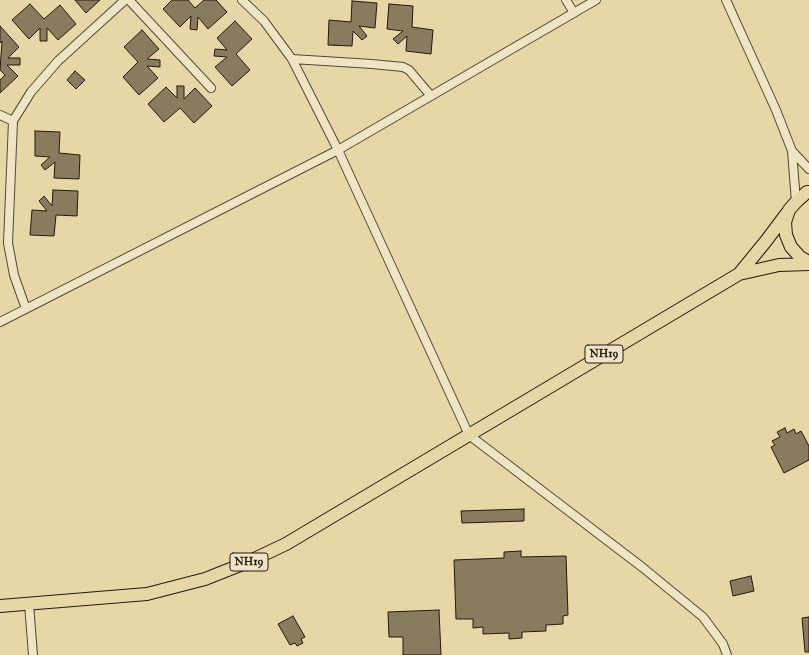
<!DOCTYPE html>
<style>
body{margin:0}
canvas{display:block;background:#e6d7a6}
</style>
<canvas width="809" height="655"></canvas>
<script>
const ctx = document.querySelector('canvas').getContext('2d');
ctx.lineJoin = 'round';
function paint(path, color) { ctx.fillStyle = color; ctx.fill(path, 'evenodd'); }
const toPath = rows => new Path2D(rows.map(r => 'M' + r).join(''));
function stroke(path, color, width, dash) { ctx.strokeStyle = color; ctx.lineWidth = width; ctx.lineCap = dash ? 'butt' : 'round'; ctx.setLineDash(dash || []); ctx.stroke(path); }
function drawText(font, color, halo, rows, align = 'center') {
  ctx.font = font + ' "IM FELL Great Primer",serif'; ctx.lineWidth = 3.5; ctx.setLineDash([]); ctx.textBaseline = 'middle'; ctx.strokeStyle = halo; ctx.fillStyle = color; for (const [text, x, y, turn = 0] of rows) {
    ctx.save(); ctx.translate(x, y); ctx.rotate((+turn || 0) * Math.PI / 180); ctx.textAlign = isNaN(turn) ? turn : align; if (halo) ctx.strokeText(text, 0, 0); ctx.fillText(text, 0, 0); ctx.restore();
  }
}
const building = toPath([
 [75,0,100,0,86,13,75,0],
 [172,0,188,0,195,8,204,0,216,0,227,12,208,29,198,17,197,30,190,29,191,16,180,27,163,9,172,0],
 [352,1,377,3,375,28,359,26,367,36,362,40,353,31,352,46,328,45,329,20,351,22,352,1],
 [30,4,44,19,60,5,76,24,58,40,47,28,47,41,40,41,40,28,29,39,12,20,30,4],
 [389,4,413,6,412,27,433,30,431,54,406,51,407,36,398,44,393,39,403,31,387,29,389,4],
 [235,21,252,39,236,54,250,70,232,86,215,67,227,57,214,56,215,49,227,50,217,38,235,21],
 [0,26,19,47,8,58,20,58,20,65,7,65,18,76,0,93,0,80,5,75,0,70,2,41,0,43,0,26],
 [142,30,159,49,147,59,160,60,160,67,147,66,158,78,139,95,123,77,138,62,124,47,142,30],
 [75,71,85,80,76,89,67,80,75,71],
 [177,86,184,86,184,99,195,88,212,106,194,123,180,108,164,122,148,104,166,87,177,98,177,86],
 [35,131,60,132,59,153,80,155,79,179,54,178,55,162,45,170,41,165,50,157,35,156,35,131],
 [53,190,78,191,77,216,56,215,54,236,30,235,32,210,47,211,39,201,44,196,52,206,53,190],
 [785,428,787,433,794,429,796,434,801,431,809,446,809,460,784,473,771,447,775,445,772,441,780,437,777,432,785,428],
 [524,509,524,521,462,523,461,511,524,509],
 [521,551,521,557,566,556,568,615,563,616,563,624,546,625,546,631,522,632,522,638,509,639,509,633,483,634,483,627,473,628,473,619,456,619,454,560,504,558,504,552,521,551],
 [751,576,754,591,733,596,730,581,751,576],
 [439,610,441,655,403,655,403,637,389,637,388,612,439,610],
 [293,616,305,637,301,639,303,643,297,646,295,643,290,645,278,624,293,616],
 [809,617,809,652,805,652,802,618,809,617]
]);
paint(building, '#897b5e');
stroke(building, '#24180f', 1);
const minor = toPath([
 [129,0,211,88],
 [242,0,264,21,292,59,338,150,469,435,642,567,703,617,723,644,727,655],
 [566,0,574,13],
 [726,0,776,110,792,151,796,202],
 [292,59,372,64,403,67,409,70,431,96],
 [0,115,13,121],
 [792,151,809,169],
 [26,309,14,275,8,243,13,121,31,92,58,61,125,0],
 [0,322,338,150,596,0],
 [29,604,33,655]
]);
const highway = toPath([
 [809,192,807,192,796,202,789,210,785,222,786,235,791,247,800,257,809,262],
 [739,274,766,241,787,213],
 [0,606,147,594,205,579,248,562,286,544,739,274,779,265,809,264]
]);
stroke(minor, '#544835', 10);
stroke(highway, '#24180f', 14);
stroke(minor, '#efe5c5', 8);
stroke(highway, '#e6d7a6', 12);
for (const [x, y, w] of [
 [604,354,38],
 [249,562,38]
]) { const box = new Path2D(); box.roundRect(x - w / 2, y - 9, w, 18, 3); ctx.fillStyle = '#efe5c5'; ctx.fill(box); stroke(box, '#24180f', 1); }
drawText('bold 11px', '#24180f', null, [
 ["NH19",604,354],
 ["NH19",249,562]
]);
</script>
